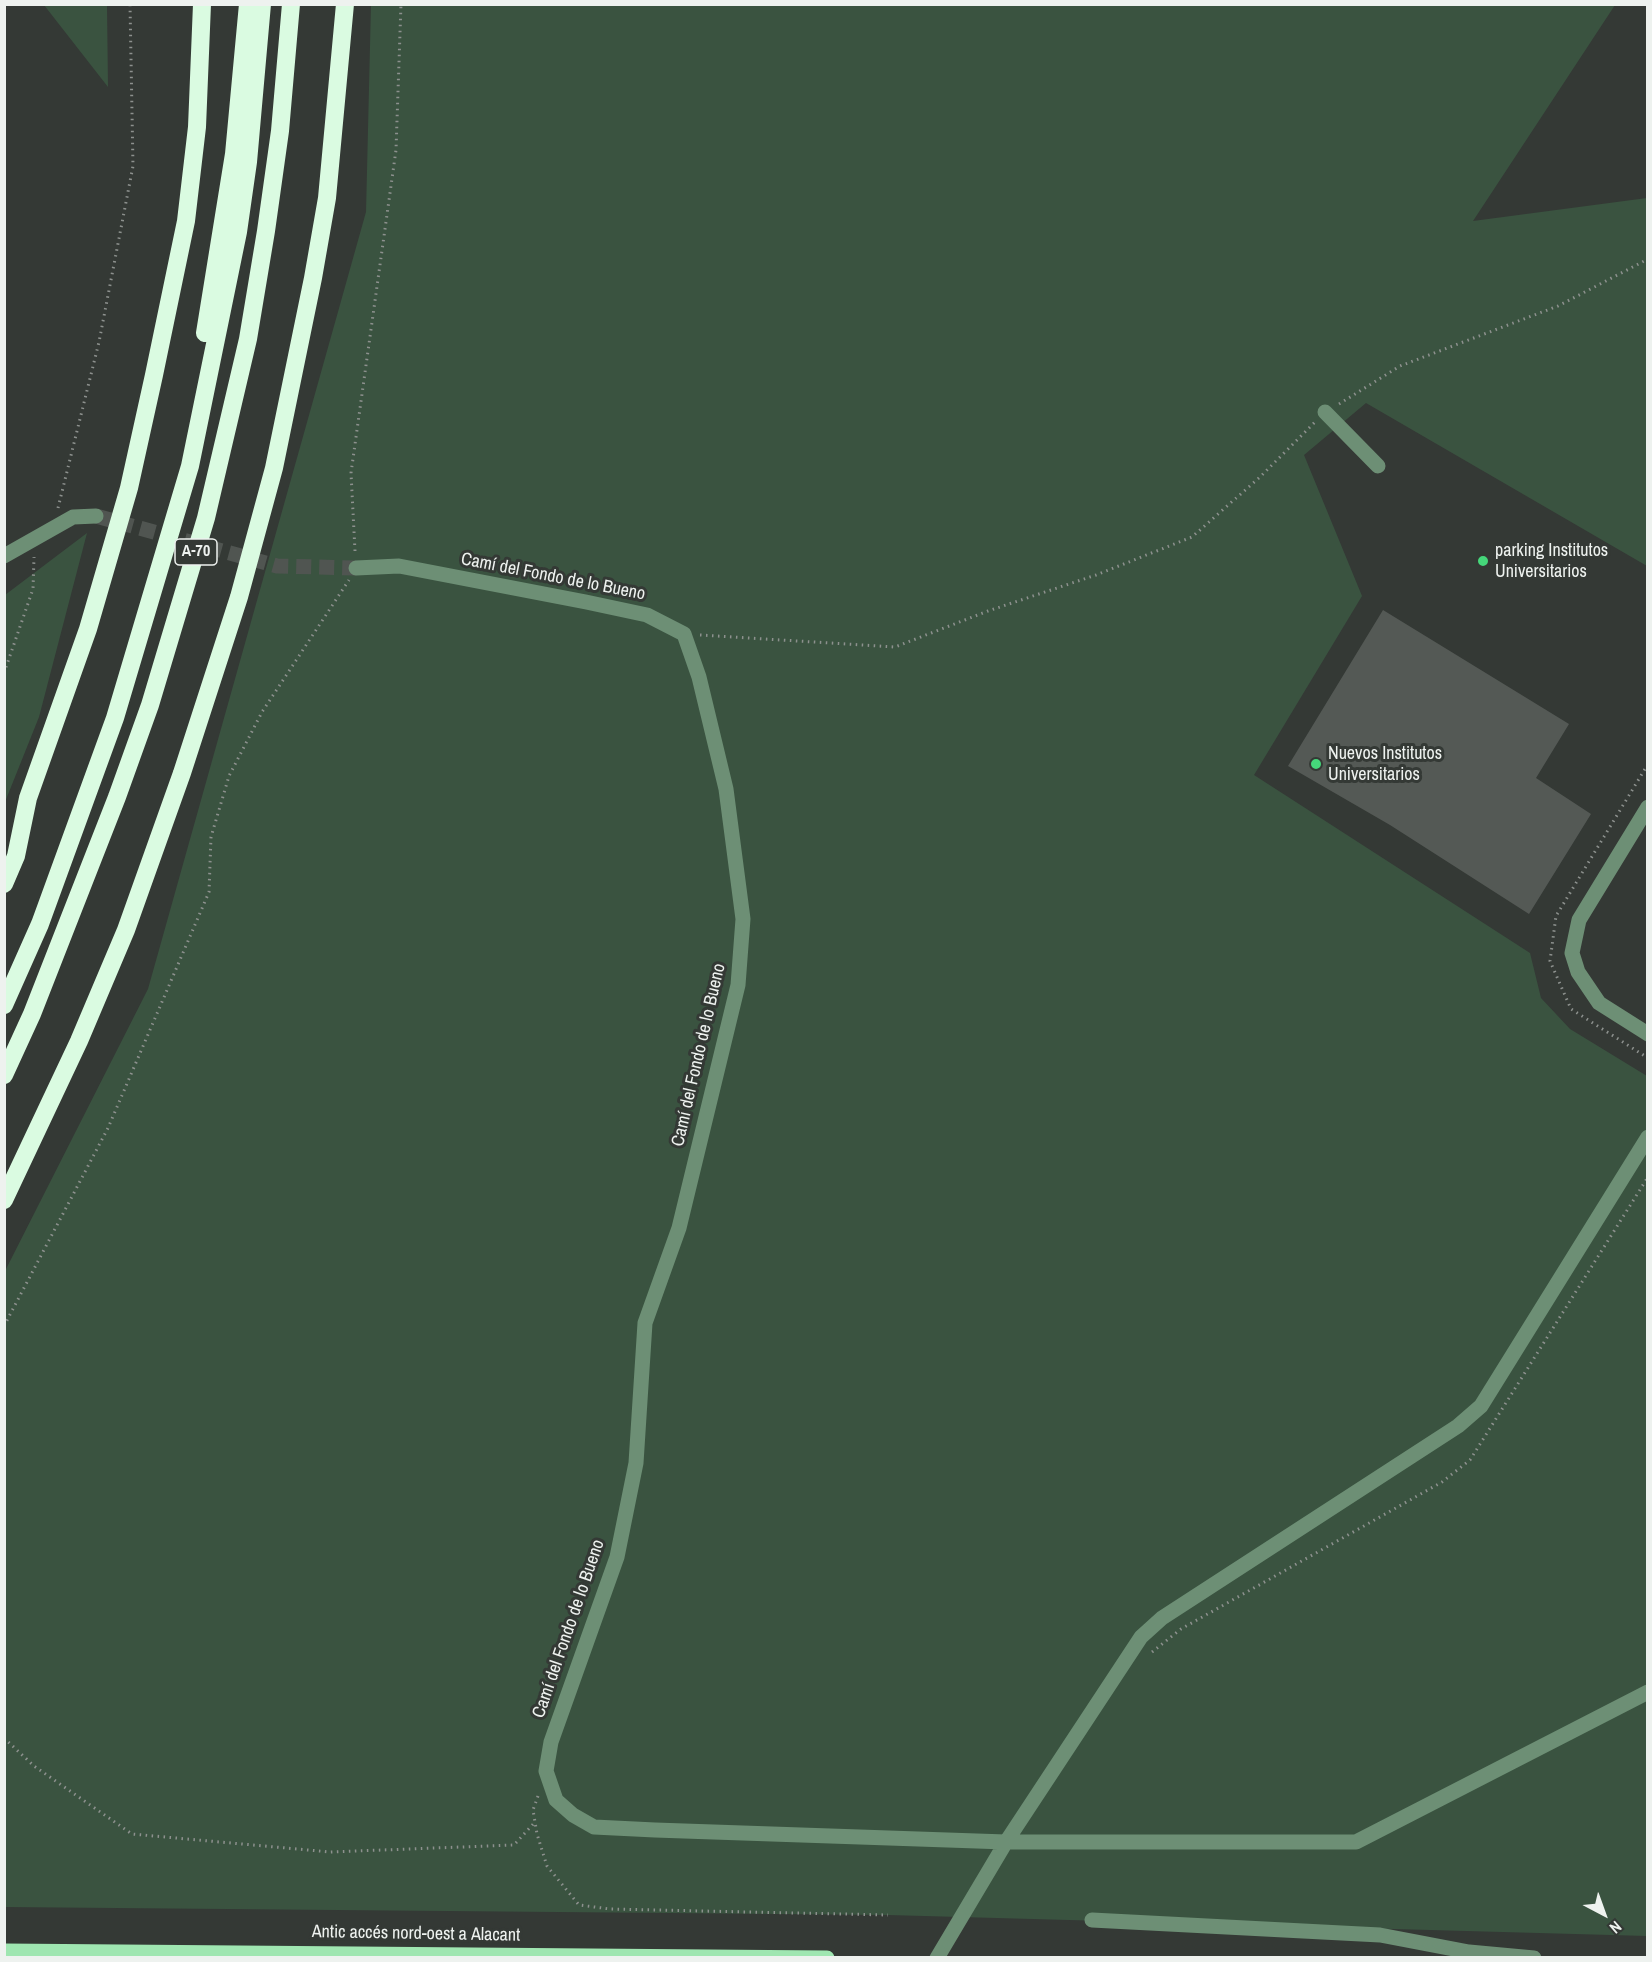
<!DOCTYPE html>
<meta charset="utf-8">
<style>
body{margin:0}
#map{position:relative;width:1652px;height:1962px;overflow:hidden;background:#343935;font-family:"Archivo Narrow",sans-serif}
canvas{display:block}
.frame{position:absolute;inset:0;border:6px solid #eef2ef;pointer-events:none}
.north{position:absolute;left:1574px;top:1884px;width:60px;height:60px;-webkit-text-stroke:4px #343935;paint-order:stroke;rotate:139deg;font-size:16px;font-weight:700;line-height:24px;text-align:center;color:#eef2ef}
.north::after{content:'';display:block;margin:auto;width:21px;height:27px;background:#eef2ef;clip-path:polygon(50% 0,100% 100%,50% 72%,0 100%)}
</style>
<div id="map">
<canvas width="1652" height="1962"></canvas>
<div class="frame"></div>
<div class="north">N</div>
</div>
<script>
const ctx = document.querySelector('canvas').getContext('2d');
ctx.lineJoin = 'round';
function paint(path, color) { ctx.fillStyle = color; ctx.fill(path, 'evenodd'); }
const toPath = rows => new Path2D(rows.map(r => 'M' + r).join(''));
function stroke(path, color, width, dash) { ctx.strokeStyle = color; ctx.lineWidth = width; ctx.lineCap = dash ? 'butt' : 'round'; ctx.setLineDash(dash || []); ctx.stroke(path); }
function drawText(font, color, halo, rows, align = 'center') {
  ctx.font = font + ' "Archivo Narrow",sans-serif'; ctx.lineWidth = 6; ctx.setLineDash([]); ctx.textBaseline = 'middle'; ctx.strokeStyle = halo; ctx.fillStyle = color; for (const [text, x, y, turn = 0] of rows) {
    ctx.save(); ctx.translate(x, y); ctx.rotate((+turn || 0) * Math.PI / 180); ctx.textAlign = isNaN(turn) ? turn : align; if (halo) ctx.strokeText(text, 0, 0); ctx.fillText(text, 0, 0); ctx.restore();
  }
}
paint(toPath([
 [44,5,107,5,108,87],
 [371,5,1615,5,1473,221,1647,198,1647,566,1366,403,1304,455,1362,596,1254,775,1530,953,1541,998,1570,1029,1647,1076,1647,1936,888,1915,5,1907,4,1273,148,989,366,212],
 [87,533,39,717,5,802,5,595]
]), '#3a5340');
paint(toPath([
 [1383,610,1569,724,1536,778,1591,814,1529,914,1390,825,1288,766]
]), '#545955');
stroke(toPath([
 [96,516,277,566,356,568]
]), '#505551', 15, [15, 8]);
stroke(toPath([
 [1339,404,1400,366,1558,306,1648,259],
 [58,508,99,342,133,166,130,4],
 [355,551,351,473,396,150,401,4],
 [700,635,895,647,988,611,1096,575,1192,537,1260,477,1315,422],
 [4,673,33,589,34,557],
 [1648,764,1556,916,1550,961,1571,1009,1648,1058],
 [4,1326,108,1128,209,892,211,837,229,776,262,712,349,580],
 [1152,1652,1181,1629,1442,1482,1470,1460,1648,1177],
 [4,1738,34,1766,132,1834,330,1852,514,1845,535,1822],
 [538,1796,533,1810,537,1834,547,1866,579,1905,610,1909,888,1915]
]), '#8d918e', 3, [1.5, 4.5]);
stroke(toPath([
 [1325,412,1378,466],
 [4,556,73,517,96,516],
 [356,568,399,566,586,602,647,615,684,634,699,677,726,789,743,919,738,985,679,1228,645,1323,636,1463,617,1557,551,1742,546,1771,556,1800,573,1815,594,1827,655,1830,1006,1842,1356,1842,1648,1692],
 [1648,807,1579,920,1572,953,1578,972,1599,1003,1648,1034],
 [1092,1920,1380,1935,1469,1952,1534,1958],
 [937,1958,1006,1842,1141,1637,1162,1618,1458,1426,1481,1406,1648,1137]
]), '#6d8f75', 15);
stroke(toPath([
 [4,1951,827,1958]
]), '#9fe6b1', 15);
stroke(toPath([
 [205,333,234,154,248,4],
 [4,884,16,856,28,798,88,629,129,488,154,375,186,221,197,127,202,4],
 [4,1005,40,924,115,718,190,466,238,232,248,162,262,4],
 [4,1075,32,1014,117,797,150,705,206,518,248,339,266,231,280,131,291,4],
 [4,1200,79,1041,126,930,182,773,239,597,274,468,313,278,327,198,345,4]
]), '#dafbe1', 18);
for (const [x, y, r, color] of [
 [1483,561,6,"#45d77a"],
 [1316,764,6,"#45d77a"]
]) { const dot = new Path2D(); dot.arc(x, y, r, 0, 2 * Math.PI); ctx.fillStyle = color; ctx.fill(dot); stroke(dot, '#343935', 2); }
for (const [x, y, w] of [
 [196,552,42]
]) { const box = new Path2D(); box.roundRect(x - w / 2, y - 13, w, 26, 4.5); ctx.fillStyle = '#343935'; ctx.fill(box); stroke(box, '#eef2ef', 1.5); }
drawText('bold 16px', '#eef2ef', null, [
 ["A-70",196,552]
]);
drawText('18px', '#eef2ef', '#343935', [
 ["parking Institutos",1495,551],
 ["Universitarios",1495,572],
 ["Nuevos Institutos",1328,754],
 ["Universitarios",1328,775]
], 'left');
drawText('18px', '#eef2ef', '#343935', [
 ["Camí del Fondo de lo Bueno",553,577,11],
 ["Camí del Fondo de lo Bueno",699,1055,-77],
 ["Camí del Fondo de lo Bueno",569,1629,-71],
 ["Antic accés nord-oest a Alacant",416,1934,1]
]);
</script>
